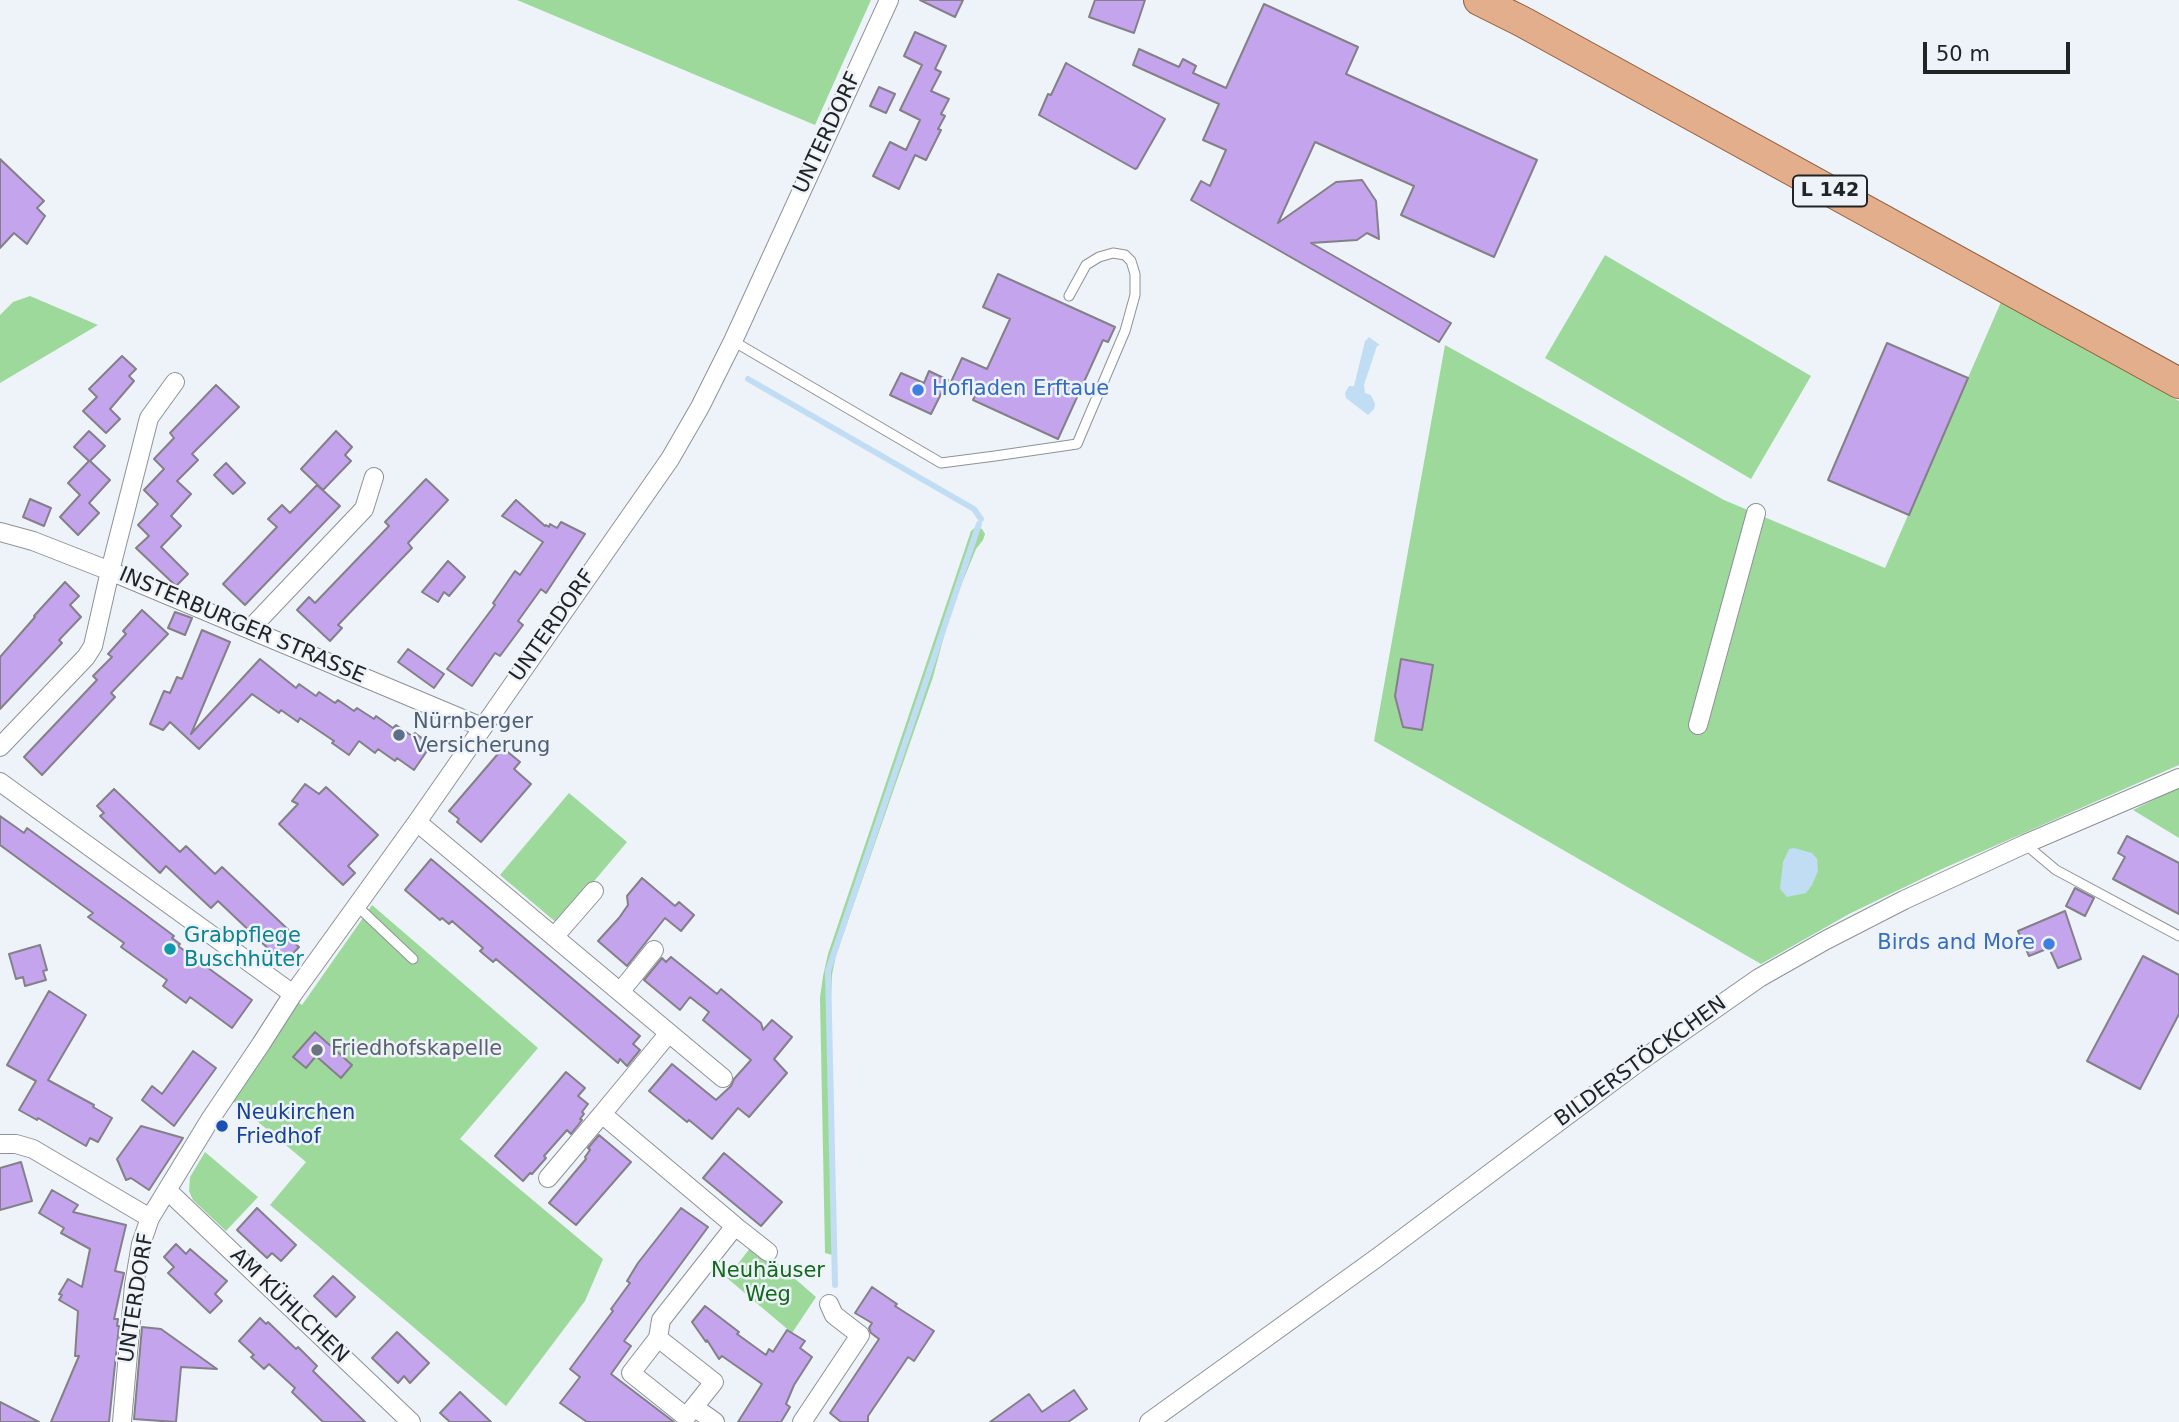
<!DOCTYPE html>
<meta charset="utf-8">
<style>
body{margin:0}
#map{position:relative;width:2179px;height:1422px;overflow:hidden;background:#edf3f9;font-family:"DejaVu Sans",sans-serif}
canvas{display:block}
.scale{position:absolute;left:1923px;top:42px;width:147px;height:32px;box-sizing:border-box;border:4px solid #212426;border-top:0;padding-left:9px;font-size:21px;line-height:24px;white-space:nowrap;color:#212426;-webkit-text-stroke:5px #edf3f9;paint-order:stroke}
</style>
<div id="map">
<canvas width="2179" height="1422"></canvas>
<div class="scale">50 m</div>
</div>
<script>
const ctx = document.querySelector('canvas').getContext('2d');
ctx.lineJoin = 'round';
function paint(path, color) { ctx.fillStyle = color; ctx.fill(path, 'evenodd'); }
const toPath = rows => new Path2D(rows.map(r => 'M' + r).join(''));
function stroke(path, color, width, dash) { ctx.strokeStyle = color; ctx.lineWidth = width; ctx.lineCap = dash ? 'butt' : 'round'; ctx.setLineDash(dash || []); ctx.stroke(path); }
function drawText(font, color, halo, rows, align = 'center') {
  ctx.font = font + ' "DejaVu Sans",sans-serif'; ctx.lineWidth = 5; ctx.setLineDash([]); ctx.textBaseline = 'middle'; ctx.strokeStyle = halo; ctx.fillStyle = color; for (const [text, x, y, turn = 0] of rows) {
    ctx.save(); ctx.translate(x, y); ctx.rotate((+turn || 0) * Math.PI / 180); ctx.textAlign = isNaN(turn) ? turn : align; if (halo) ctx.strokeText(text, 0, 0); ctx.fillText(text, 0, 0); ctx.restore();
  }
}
paint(toPath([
 [517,0,871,0,815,125],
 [1605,255,1811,376,1751,479,1545,358],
 [30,296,98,325,0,383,0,315,13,302],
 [2001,302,2179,401,2179,765,1942,869,1849,914,1761,964,1374,741,1445,345,1724,500,1885,568],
 [977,526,982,529,985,534,983,540,976,549,951,610,933,677,836,955,832,975,831,999,836,1256,825,1253,820,998,823,976,828,954,971,531],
 [2179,787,2179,838,2133,810],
 [569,793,627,842,558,924,500,875],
 [372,905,538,1048,460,1139,603,1259,585,1301,506,1406,270,1205,306,1162,233,1101,298,1002,302,1005],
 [205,1152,258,1197,226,1231,193,1200,189,1191,190,1177],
 [754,1243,816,1297,792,1333,727,1278]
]), '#9ed99c');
paint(toPath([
 [1369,337,1380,345,1377,346,1364,385,1365,393,1371,395,1375,404,1374,409,1368,415,1346,398,1345,393,1349,386,1354,386,1365,341],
 [1794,848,1812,853,1817,859,1818,871,1812,885,1806,893,1787,897,1780,889,1783,862,1789,849]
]), '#c1ddf3');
stroke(toPath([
 [748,379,974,509,981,519],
 [835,1285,828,971,979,524]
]), '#c1ddf3', 6);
const building = toPath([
 [920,0,963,0,955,17,920,0],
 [1095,0,1145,0,1134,33,1089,17,1095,0],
 [1264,4,1358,47,1346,74,1537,160,1494,257,1401,215,1414,186,1315,142,1278,223,1336,182,1362,180,1376,201,1379,239,1367,233,1357,240,1311,243,1451,323,1439,342,1191,200,1201,181,1210,186,1226,150,1203,140,1219,104,1133,65,1139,49,1179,67,1183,59,1196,66,1193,73,1226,88,1264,4],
 [915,32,946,46,935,69,941,72,931,91,949,99,941,114,945,116,938,129,941,130,926,160,915,155,899,189,873,176,890,142,906,150,920,120,900,110,922,65,904,56,915,32],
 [1066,63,1165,119,1137,168,1135,169,1039,115,1048,94,1051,95,1066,63],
 [879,87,895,94,886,113,870,106,879,87],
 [0,159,44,201,37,208,45,216,27,244,14,233,0,248,0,159],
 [998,274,1115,327,1108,342,1103,340,1058,439,973,400,976,393,951,382,962,358,987,369,1010,319,983,307,998,274],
 [1887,343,1968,378,1909,515,1828,480,1887,343],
 [122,356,136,369,129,376,134,381,110,409,120,419,106,433,83,411,97,397,89,389,122,356],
 [929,371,948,380,931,414,890,395,901,373,924,383,929,371],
 [216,385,239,407,192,454,198,460,177,481,191,494,171,516,181,526,161,547,188,574,176,586,136,548,149,536,138,525,158,504,144,490,164,469,154,459,174,438,170,433,216,385],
 [89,431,105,446,90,461,110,480,89,503,99,513,78,535,60,517,80,495,68,483,89,461,74,447,89,431],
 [336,431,352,447,345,455,351,461,323,490,301,469,336,431],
 [226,463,245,483,233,494,214,475,226,463],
 [426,479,448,500,408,543,412,548,338,625,342,628,330,641,297,610,309,597,315,603,389,526,385,522,426,479],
 [317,485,340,506,245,605,223,584,277,527,268,519,282,505,290,513,317,485],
 [30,499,51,508,44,526,23,517,30,499],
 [516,500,545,526,546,525,549,527,550,524,557,528,561,522,585,534,546,593,541,589,518,621,523,625,500,656,495,653,472,686,447,669,495,605,493,603,515,571,520,575,543,542,502,516,516,500],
 [448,561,465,577,449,596,444,592,438,602,422,592,448,561],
 [65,582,79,596,70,605,81,617,59,640,62,643,0,709,0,657,35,617,34,616,65,582],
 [142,610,168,634,111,693,115,697,42,775,24,757,97,680,93,676,112,657,108,654,126,634,123,631,142,610],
 [175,612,192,618,185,635,168,628,175,612],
 [202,630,230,642,191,734,260,659,296,688,299,684,316,696,319,692,335,703,338,700,354,711,357,708,374,719,376,716,393,728,396,725,412,736,415,733,431,745,414,770,397,758,395,761,378,749,375,753,359,741,349,755,332,743,334,741,300,718,298,722,281,710,279,713,252,694,199,749,170,722,163,730,150,724,164,691,170,693,177,677,182,679,202,630],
 [408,649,444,674,434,688,398,662,408,649],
 [1401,659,1433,665,1422,730,1403,727,1395,696,1401,659],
 [503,748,520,762,514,769,531,784,481,842,457,822,459,819,449,811,503,748],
 [305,784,319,794,326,787,378,835,348,866,355,873,343,885,279,824,298,804,292,801,305,784],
 [114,789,180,852,186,846,215,874,222,867,296,937,292,941,299,947,288,959,281,953,277,957,218,901,211,908,166,866,160,873,100,816,104,813,97,806,114,789],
 [0,816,24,833,27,828,134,906,174,936,172,938,180,944,178,946,252,1000,232,1028,190,997,186,1003,163,986,167,980,121,947,124,943,88,917,93,913,0,845,0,816],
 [2127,836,2179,863,2179,914,2113,879,2125,857,2118,853,2127,836],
 [431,859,640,1036,633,1044,640,1050,627,1066,620,1059,618,1063,496,959,493,962,480,951,483,948,452,921,449,924,442,918,440,920,405,890,431,859],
 [642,878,675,906,679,902,694,915,681,931,665,918,627,966,598,941,619,918,628,905,627,896,642,878],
 [2075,888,2094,898,2085,916,2066,906,2075,888],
 [2065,911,2081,959,2058,968,2049,948,2029,956,2018,931,2065,911],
 [40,945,47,970,43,971,46,980,25,986,23,977,16,979,9,954,40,945],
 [2143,956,2179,975,2179,1014,2140,1089,2087,1061,2143,956],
 [671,957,717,994,721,989,761,1023,763,1030,772,1020,792,1037,774,1059,787,1073,749,1117,738,1108,712,1139,689,1120,687,1122,649,1091,672,1064,716,1100,731,1086,734,1079,751,1060,703,1020,709,1012,690,997,680,1010,644,980,662,958,666,962,671,957],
 [49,991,86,1015,48,1080,94,1105,93,1107,112,1118,98,1142,90,1138,86,1146,38,1118,37,1120,19,1110,36,1081,7,1065,49,991],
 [315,1032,352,1065,341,1078,316,1056,306,1068,293,1057,315,1032],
 [193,1051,216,1068,174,1126,142,1100,152,1086,162,1094,193,1051],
 [566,1072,585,1088,578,1096,588,1104,582,1112,584,1114,580,1119,582,1120,571,1134,567,1130,544,1156,546,1158,532,1174,530,1173,523,1181,495,1156,566,1072],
 [141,1126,183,1138,149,1190,131,1178,126,1180,117,1159,141,1126],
 [599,1135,631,1162,576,1225,549,1203,586,1159,585,1157,590,1150,588,1148,599,1135],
 [724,1153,782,1202,761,1226,703,1178,724,1153],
 [21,1162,32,1201,0,1210,0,1168,21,1162],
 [52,1190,78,1205,73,1212,126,1225,115,1271,124,1273,114,1319,118,1319,117,1326,119,1326,109,1422,51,1422,79,1356,75,1356,78,1311,59,1300,62,1295,59,1294,68,1279,82,1287,90,1249,61,1233,64,1228,39,1213,52,1190],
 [257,1208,296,1245,281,1261,272,1253,267,1258,237,1230,257,1208],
 [681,1208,708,1227,624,1341,631,1346,611,1374,674,1422,587,1422,560,1403,580,1377,570,1369,613,1311,611,1309,630,1283,627,1281,638,1263,681,1208],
 [176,1244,186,1254,190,1249,227,1281,215,1294,222,1301,210,1313,168,1273,174,1267,164,1257,176,1244],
 [333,1276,355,1297,336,1317,314,1296,333,1276],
 [872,1287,897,1304,895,1306,934,1331,914,1361,908,1357,868,1416,868,1422,841,1422,830,1413,879,1339,871,1333,869,1328,872,1323,855,1313,872,1287],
 [705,1306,739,1332,737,1334,766,1355,769,1349,773,1352,787,1330,805,1341,800,1348,812,1357,794,1385,786,1404,790,1407,781,1422,738,1422,762,1384,722,1356,719,1359,707,1340,706,1342,692,1322,705,1306],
 [260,1318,266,1324,268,1322,296,1349,298,1347,317,1366,313,1371,365,1422,323,1422,292,1392,295,1388,269,1364,264,1369,251,1357,254,1355,239,1341,260,1318],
 [142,1327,161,1329,217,1369,181,1367,176,1422,134,1419,142,1327],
 [397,1332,429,1363,410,1383,404,1376,398,1383,372,1358,397,1332],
 [1074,1390,1087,1409,1068,1422,990,1422,1029,1394,1042,1412,1074,1390],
 [460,1392,491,1422,450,1422,440,1413,460,1392],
 [0,1402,39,1422,0,1422,0,1402]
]);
paint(building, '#c4a4ed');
stroke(building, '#838087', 2);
const service = toPath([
 [733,341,941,463,995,456,1077,444,1125,331,1135,295,1135,274,1131,261,1125,255,1113,253,1099,257,1086,265,1069,296],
 [2025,844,2056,870,2179,936],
 [357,906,413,959]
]);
const minor = toPath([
 [0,532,33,541,110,571,482,727],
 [250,629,364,509,374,477],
 [1698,725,1756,513],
 [0,747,86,657,93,646,110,571,149,418,175,382],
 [0,782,293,994],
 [417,822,669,1033,602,1114,735,1226,661,1320,658,1338,631,1373,686,1417,714,1382,658,1338],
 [554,937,594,891],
 [620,992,654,950],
 [669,1033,723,1078],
 [0,1144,16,1144,33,1149,150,1218],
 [548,1178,602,1114],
 [167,1190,411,1422],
 [735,1226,768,1252],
 [694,1407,715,1422],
 [122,1422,134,1285,141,1244,150,1218,211,1118,261,1044,293,994,417,822,670,459,700,407,733,341,889,0],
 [802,1422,860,1335,834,1315,829,1304],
 [1149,1422,1378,1257,1636,1064,1759,978,1826,940,1904,900,2025,844,2179,778]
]);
const primary = toPath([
 [1479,0,1523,22,2179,383]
]);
stroke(service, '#8d9298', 11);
stroke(minor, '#8d9298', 20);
stroke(primary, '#935b36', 32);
stroke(service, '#fff', 9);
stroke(minor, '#fff', 18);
stroke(primary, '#e3ae8b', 30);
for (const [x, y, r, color] of [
 [918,390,7,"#3f7fe0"],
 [399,735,7,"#5c6f8a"],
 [2049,944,7,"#3f7fe0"],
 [170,949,7,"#0f9aa8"],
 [317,1050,7,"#6b7280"],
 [222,1126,7,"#1a4fb4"]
]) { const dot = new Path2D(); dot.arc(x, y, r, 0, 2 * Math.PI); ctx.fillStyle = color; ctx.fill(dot); stroke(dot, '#edf3f9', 2.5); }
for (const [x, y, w] of [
 [1830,191,74]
]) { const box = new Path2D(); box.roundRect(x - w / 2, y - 15.5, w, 31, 5); ctx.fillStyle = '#edf3f9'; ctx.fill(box); stroke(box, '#212426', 2); }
drawText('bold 19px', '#212426', null, [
 ["L 142",1830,191]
]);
drawText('21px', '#212426', '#edf3f9', [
 ["UNTERDORF",828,133,-65],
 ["INSTERBURGER STRASSE",242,626,23],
 ["UNTERDORF",553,626,-55],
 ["BILDERSTÖCKCHEN",1641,1062,-36],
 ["UNTERDORF",137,1298,-81],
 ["AM KÜHLCHEN",289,1306,44]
]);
drawText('21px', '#366cbe', '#edf3f9', [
 ["Hofladen Erftaue",932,390],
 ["Birds and More",2035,944,"right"]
], 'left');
drawText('21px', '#4e5e75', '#edf3f9', [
 ["Nürnberger",413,723],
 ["Versicherung",413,747]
], 'left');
drawText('21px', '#0d838f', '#edf3f9', [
 ["Grabpflege",184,937],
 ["Buschhüter",184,961]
], 'left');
drawText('21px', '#5b616d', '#edf3f9', [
 ["Friedhofskapelle",331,1050]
], 'left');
drawText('21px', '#164399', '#edf3f9', [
 ["Neukirchen",236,1114],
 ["Friedhof",236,1138]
], 'left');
drawText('21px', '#13691b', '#edf3f9', [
 ["Neuhäuser",768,1272],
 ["Weg",768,1296]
]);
</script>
